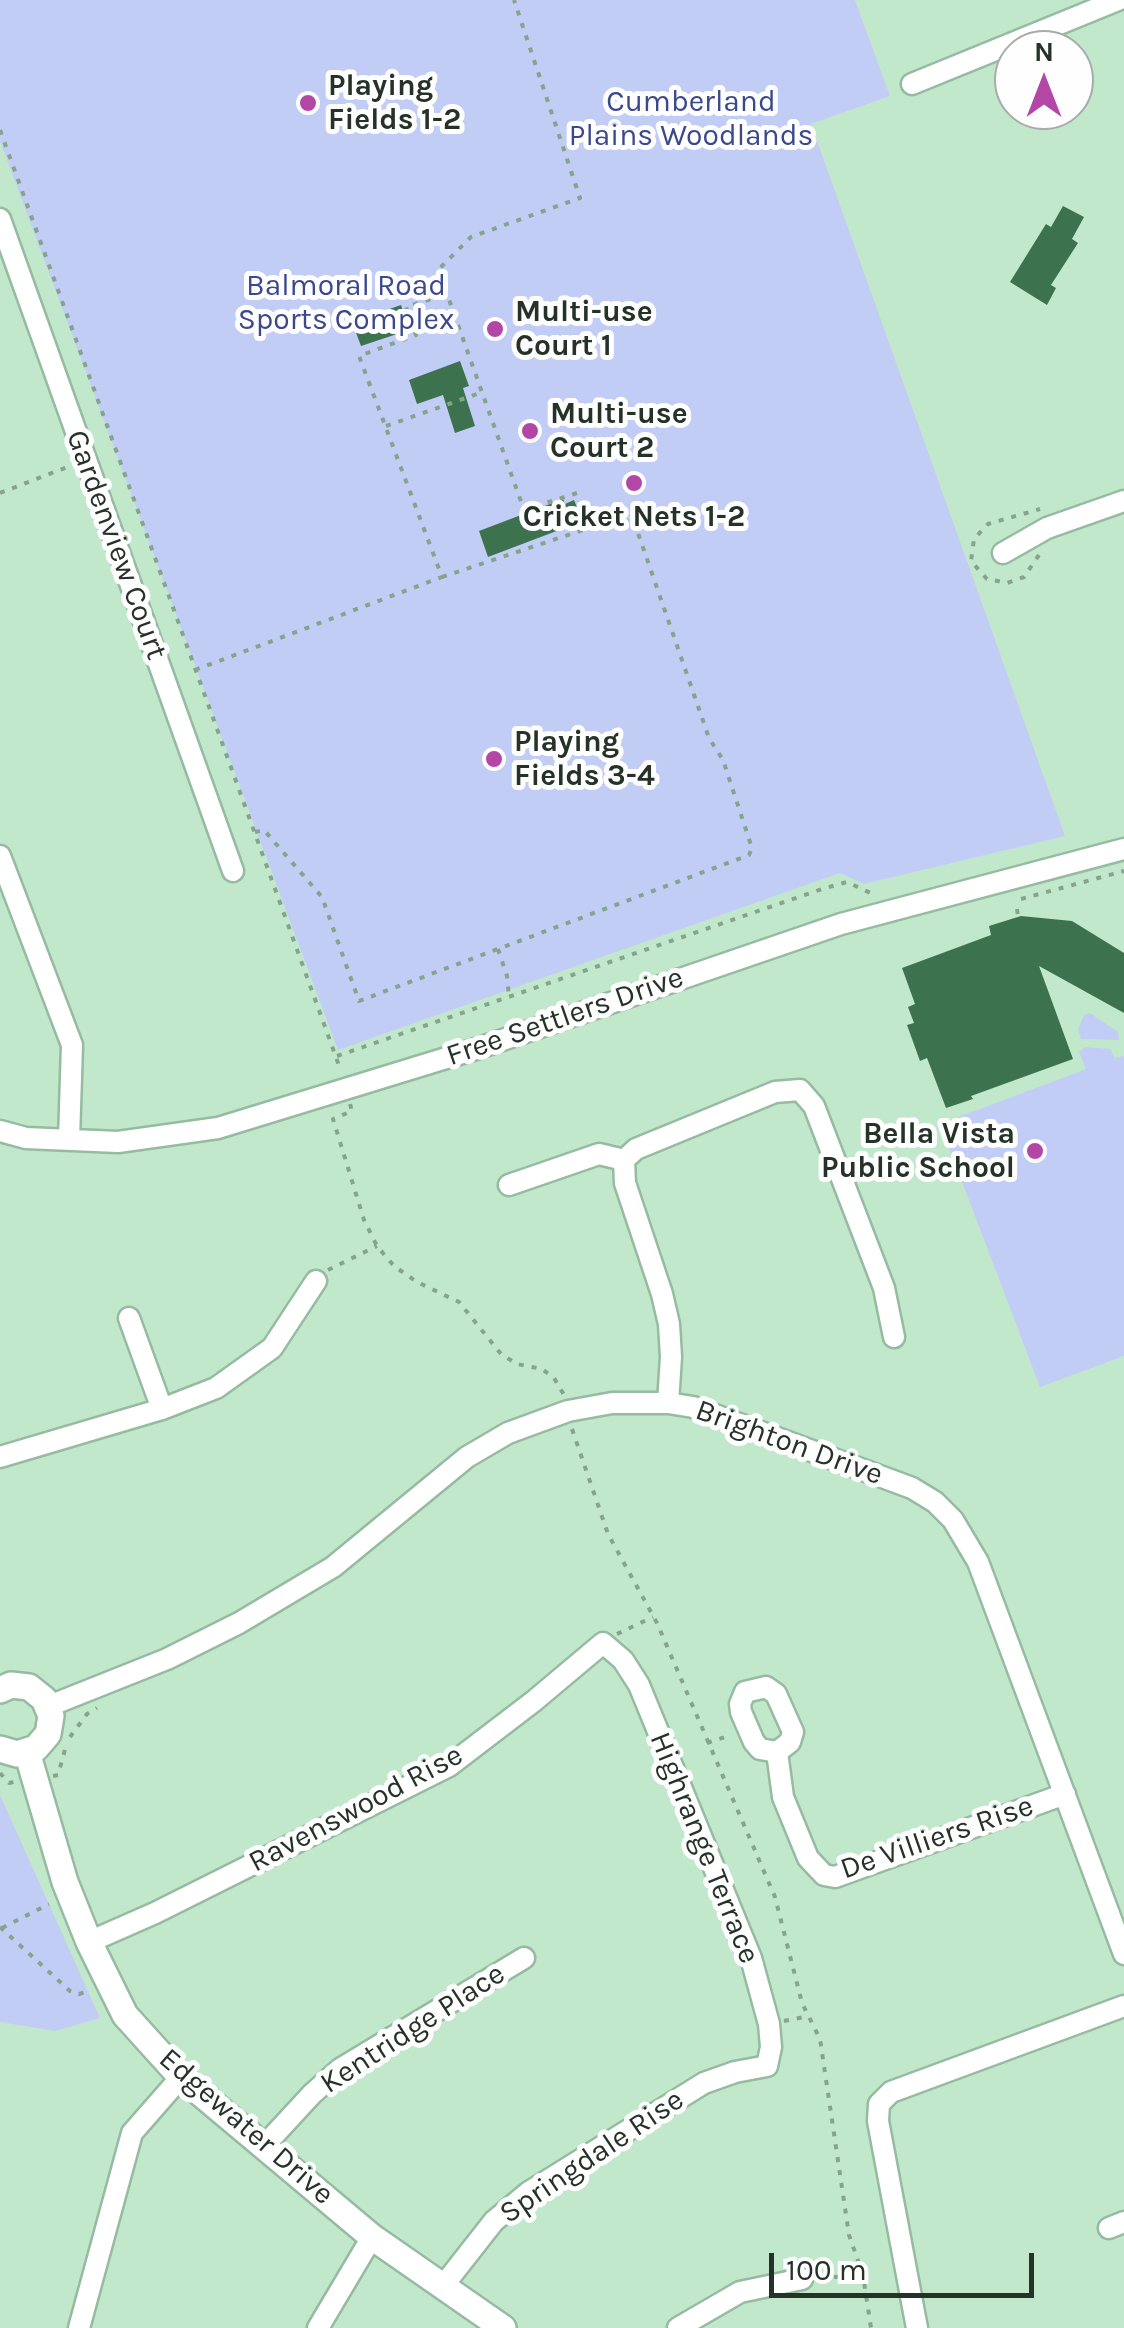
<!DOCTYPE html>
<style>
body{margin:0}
#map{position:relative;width:1124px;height:2328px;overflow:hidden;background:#c2e8cc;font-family:Karla,sans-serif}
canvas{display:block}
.north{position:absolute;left:994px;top:30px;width:100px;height:100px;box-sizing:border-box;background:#fefefe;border:2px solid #a7aca8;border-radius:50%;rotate:0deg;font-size:28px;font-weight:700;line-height:40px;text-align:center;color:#243228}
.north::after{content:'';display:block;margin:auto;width:35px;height:45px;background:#b447a6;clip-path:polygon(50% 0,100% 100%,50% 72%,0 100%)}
.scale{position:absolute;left:769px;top:2253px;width:265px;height:45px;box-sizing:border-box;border:5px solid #243228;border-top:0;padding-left:12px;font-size:30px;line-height:35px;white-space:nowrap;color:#243228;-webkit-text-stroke:8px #fefefe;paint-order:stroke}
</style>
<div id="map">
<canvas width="1124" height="2328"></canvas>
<div class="north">N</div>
<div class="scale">100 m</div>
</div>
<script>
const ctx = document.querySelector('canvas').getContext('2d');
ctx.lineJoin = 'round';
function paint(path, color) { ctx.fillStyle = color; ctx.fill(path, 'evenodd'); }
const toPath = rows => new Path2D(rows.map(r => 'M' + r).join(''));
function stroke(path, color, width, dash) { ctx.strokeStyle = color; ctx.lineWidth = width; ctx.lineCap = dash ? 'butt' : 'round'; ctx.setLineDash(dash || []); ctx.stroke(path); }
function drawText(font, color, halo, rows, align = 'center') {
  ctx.font = font + ' Karla,sans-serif'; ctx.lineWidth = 10; ctx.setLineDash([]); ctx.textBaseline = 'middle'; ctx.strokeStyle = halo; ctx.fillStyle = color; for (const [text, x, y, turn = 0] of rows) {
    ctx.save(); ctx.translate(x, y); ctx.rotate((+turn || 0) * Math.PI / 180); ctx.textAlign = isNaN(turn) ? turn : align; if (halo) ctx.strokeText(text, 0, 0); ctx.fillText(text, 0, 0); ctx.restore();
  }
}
paint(toPath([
 [0,0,855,0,890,96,811,124,1065,836,864,884,840,873,338,1050,0,141],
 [1090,1013,1118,1032,1119,1040,1081,1039,1078,1029,1084,1015],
 [1085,1047,1111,1049,1114,1058,1124,1056,1124,1356,1040,1387,940,1124,1086,1069,1079,1052],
 [0,1795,100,2018,55,2031,0,2022]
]), '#c2cdf6');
paint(toPath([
 [1063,206,1084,217,1072,239,1078,243,1051,285,1056,288,1047,305,1010,282,1046,224,1051,227],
 [401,305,409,330,361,346,352,322],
 [460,361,469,386,463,388,475,426,455,433,443,395,417,404,409,380],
 [563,499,565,504,574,500,580,515,572,518,575,524,488,557,479,531],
 [1021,916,1072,921,1124,953,1124,1013,1039,966,1073,1059,971,1096,973,1099,946,1108,927,1058,920,1061,907,1025,914,1023,908,1007,915,1004,902,968,991,935,989,926]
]), '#3c724d');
const minor = toPath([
 [912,84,1118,0],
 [0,219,233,871],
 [1003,553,1047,528,1124,501],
 [0,856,72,1045,69,1140],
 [0,1131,26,1138,118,1142,218,1128,479,1048,841,924,1124,849],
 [509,1185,599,1154,624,1160],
 [129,1318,162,1409],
 [668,1403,671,1357,669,1324,662,1294,625,1183,624,1160,636,1149,775,1092,800,1090,814,1106,884,1288,894,1337],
 [0,1457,162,1409,216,1388,272,1348,316,1281],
 [766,1687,776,1694,793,1732,790,1742,777,1752,760,1749,754,1742,741,1712,740,1704,745,1692,766,1687],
 [49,1706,167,1659,239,1623,333,1567,467,1457,508,1433,568,1411,612,1403,668,1403,693,1407,912,1488,935,1502,953,1520,978,1562,1124,1954],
 [777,1752,783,1797,808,1858,824,1875,835,1877,1065,1794],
 [89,1942,155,1913,449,1766,534,1701,603,1643,623,1660,639,1685,751,1958,769,2024,771,2047,767,2066,735,2072,704,2083,529,2192,494,2221,443,2286],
 [264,2146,312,2094,340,2069,524,1958],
 [1109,2228,1124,2222],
 [79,2328,132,2133,181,2077],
 [318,2328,372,2237],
 [678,2328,740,2292,802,2279],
 [917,2328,878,2121,879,2104,891,2092,1124,2006]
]);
const tertiary = toPath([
 [0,1690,11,1685,29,1687,44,1699,51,1716,48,1734,36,1748,17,1754,0,1749],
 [27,1752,65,1882,89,1942,125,2015,181,2077,372,2237,503,2328]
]);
stroke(minor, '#96bba0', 25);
stroke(tertiary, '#96bba0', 30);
stroke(toPath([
 [0,130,341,1071],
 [386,426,480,393],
 [0,493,70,466],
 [1039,555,1024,577,1007,583,987,579,971,561,974,539,988,524,1040,509],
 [442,577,589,528],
 [195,670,442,577,359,356,416,335,406,307,447,294,438,270,471,237,580,198,514,0],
 [255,832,264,830,322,897,359,1001,749,855,752,848,723,760,709,738,638,533,639,524,618,519,589,528,577,493,524,510,447,294],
 [1021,899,1124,871],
 [1017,909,1018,916],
 [498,949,507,976,509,998],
 [337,1056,822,889,847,882,875,895],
 [350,1104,352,1111,333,1119,364,1220,377,1246,394,1266,417,1282,459,1302,501,1354,517,1364,542,1369,554,1378,564,1395],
 [328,1270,377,1246],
 [572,1429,608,1534,657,1623,775,1897,802,2003,820,2039,849,2235,863,2275,871,2328],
 [617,1634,653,1617],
 [70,1737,87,1714,97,1708],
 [707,1743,731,1735],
 [0,1773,9,1783,14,1782],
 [53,1776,58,1775,66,1746],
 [0,1927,70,1991,79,1994,89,1991],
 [2,1928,49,1904],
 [784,2021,809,2016],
 [821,2278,862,2275]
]), '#86a38e', 4, [5, 8]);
stroke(minor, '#fff', 20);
stroke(tertiary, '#fff', 25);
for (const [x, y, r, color] of [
 [308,103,10,"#b447a6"],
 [495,329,10,"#b447a6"],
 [530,431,10,"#b447a6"],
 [634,483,10,"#b447a6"],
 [494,759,10,"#b447a6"],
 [1035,1151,10,"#b447a6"]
]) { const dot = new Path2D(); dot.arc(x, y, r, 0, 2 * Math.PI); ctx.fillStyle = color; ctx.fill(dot); stroke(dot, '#fefefe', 4); }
drawText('bold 30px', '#243228', '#fefefe', [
 ["Playing",328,86],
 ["Fields 1-2",328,120],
 ["Multi-use",515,312],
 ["Court 1",515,346],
 ["Multi-use",550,414],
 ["Court 2",550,448],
 ["Cricket Nets 1-2",634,517,"center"],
 ["Playing",514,742],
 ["Fields 3-4",514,776],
 ["Bella Vista",1015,1134,"right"],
 ["Public School",1015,1168,"right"]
], 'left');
drawText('30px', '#3b488b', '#fefefe', [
 ["Cumberland",691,102],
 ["Plains Woodlands",691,136],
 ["Balmoral Road",346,286],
 ["Sports Complex",346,320]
]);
drawText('30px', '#243228', '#fefefe', [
 ["Gardenview Court",116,545,70],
 ["Free Settlers Drive",565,1017,-19],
 ["Brighton Drive",789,1443,20],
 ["Ravenswood Rise",356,1809,-28],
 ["De Villiers Rise",937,1838,-19],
 ["Highrange Terrace",704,1848,68],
 ["Kentridge Place",413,2029,-33],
 ["Edgewater Drive",246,2127,41],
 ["Springdale Rise",592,2157,-34]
]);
</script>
